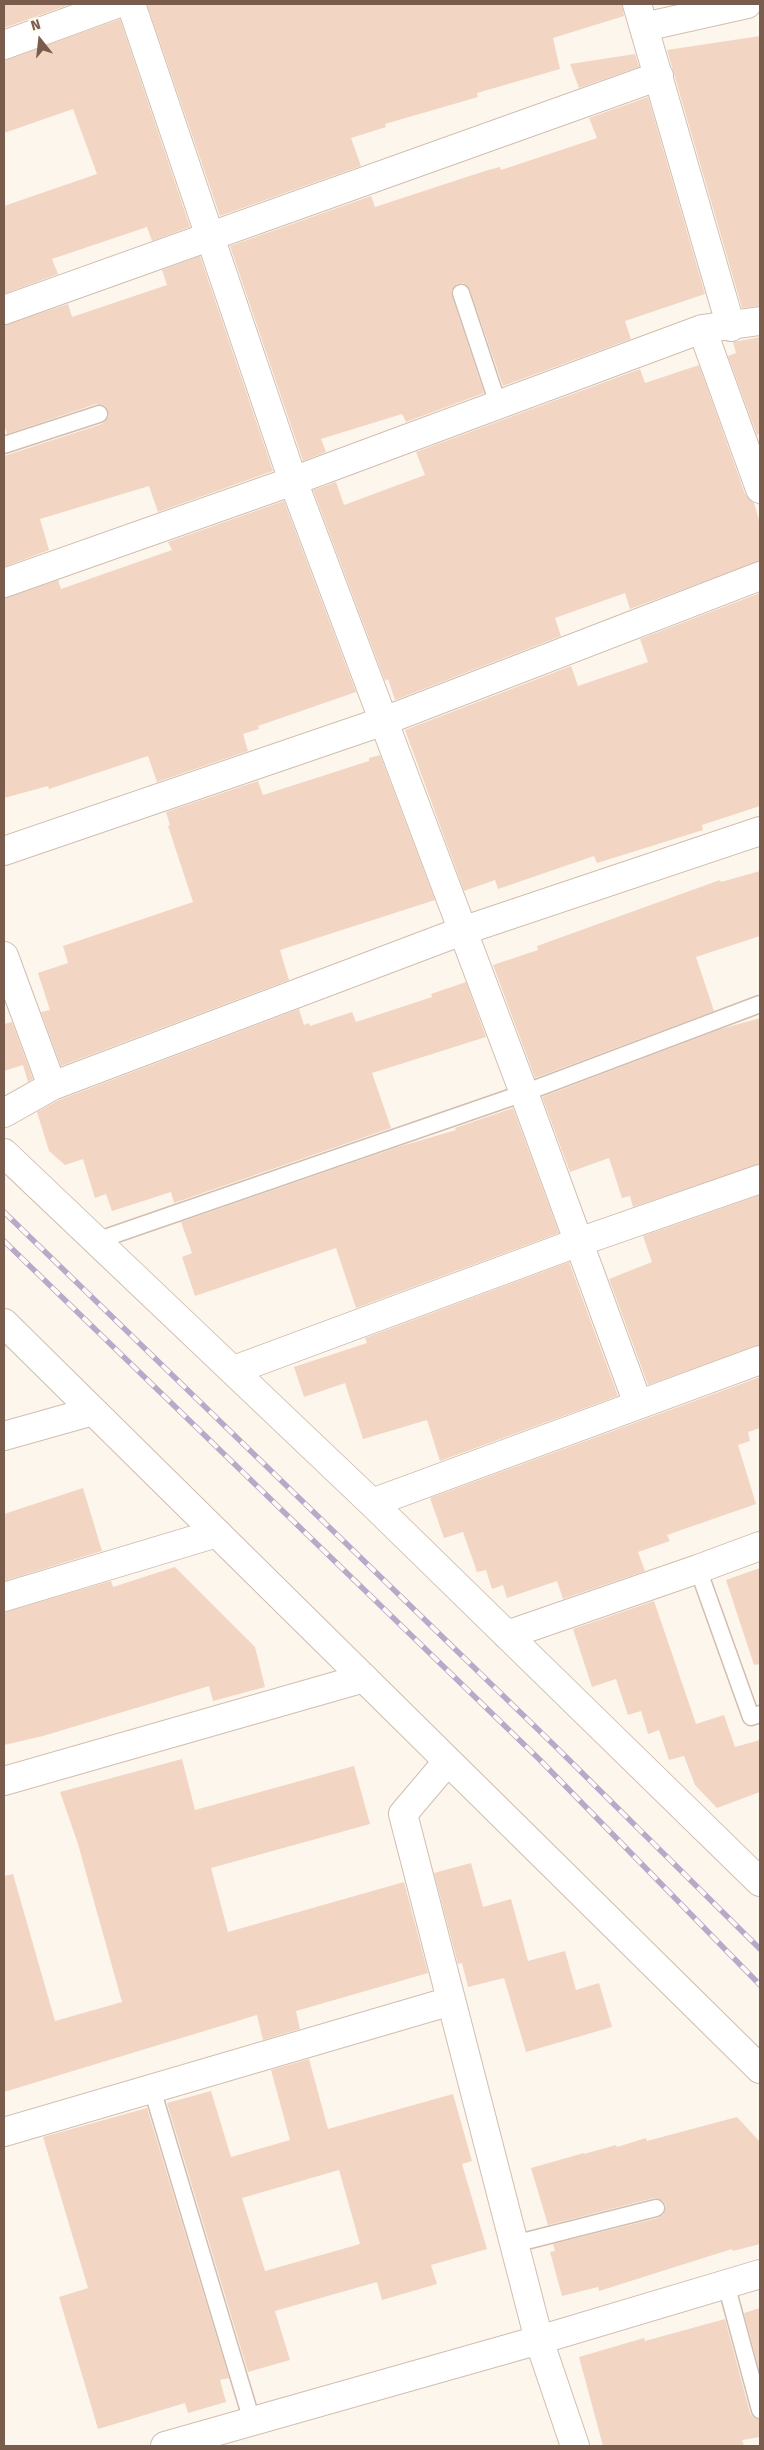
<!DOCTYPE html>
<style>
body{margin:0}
#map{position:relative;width:764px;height:2450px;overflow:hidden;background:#fdf6ec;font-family:"Fira Sans",sans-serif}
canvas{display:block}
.frame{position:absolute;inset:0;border:5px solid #7a5c4d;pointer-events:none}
.north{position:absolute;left:15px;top:15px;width:50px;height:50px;-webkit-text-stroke:4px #fffaf3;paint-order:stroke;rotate:344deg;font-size:14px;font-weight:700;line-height:20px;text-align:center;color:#7a5c4d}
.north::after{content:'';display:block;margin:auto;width:18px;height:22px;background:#7a5c4d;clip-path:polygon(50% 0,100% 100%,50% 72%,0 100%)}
</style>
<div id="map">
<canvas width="764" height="2450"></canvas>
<div class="frame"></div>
<div class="north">N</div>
</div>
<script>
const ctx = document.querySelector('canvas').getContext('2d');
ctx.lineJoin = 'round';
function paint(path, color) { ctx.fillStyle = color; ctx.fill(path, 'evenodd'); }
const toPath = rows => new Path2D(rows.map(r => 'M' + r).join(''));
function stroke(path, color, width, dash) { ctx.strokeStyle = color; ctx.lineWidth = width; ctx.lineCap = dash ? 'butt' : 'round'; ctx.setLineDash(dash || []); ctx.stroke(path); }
paint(toPath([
 [4,4,71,4,4,28],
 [147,4,622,4,624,16,553,38,560,69,477,93,478,97,385,124,386,127,351,138,361,166,220,216],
 [120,19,190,227,152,241,147,227,52,259,58,274,4,294,4,206,97,174,73,109,4,133,4,60],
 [760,36,760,306,742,308,667,50],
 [635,54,639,67,579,88,570,64],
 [648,97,705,294,625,321,631,339,503,386,470,290,463,283,457,284,451,291,452,296,484,393,406,422,402,414,321,439,326,452,303,461,230,246,371,196,375,207,485,171,500,167,501,170,597,138,589,118],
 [200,256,273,471,158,512,149,486,40,519,49,550,4,567,4,456,102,424,109,416,106,407,96,404,7,434,4,424,4,325,68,304,72,317,167,285,162,270],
 [760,337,760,434,757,435,728,356,736,353,733,342],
 [699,365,745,494,754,503,760,523,760,561,630,609,625,593,555,618,561,636,395,700,388,679,385,681,313,490,336,482,344,505,425,475,416,452,640,369,645,383],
 [284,501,356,692,258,726,259,729,243,734,248,751,157,782,148,756,49,789,48,786,4,798,4,598,58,580,61,589,172,550,168,542],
 [760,593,760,806,702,825,703,830,597,863,594,856,498,889,495,880,464,891,405,730,571,666,578,686,648,662,640,639],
 [380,755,435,900,280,950,289,980,61,1066,41,1012,50,1010,38,973,68,963,63,946,193,902,168,826,170,825,166,812,258,781,263,795,369,761,369,758],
 [760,871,760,936,696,957,714,1011,535,1078,493,965,538,950,537,946,720,880,721,882],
 [466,982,486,1037,372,1073,391,1128,174,1203,171,1192,112,1211,106,1194,95,1198,83,1159,65,1165,49,1151,37,1112,59,1100,299,1009,304,1025,309,1023,310,1026,352,1012,356,1022,432,997,431,994],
 [760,1018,760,1164,633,1207,630,1196,622,1198,609,1158,570,1172,542,1097,721,1029],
 [12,1022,33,1079,28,1082,23,1065,4,1071,4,1024],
 [513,1108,559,1233,356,1308,336,1248,195,1296,182,1257,192,1253,181,1222,398,1147,456,1130,455,1128],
 [760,1195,760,1345,648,1385,609,1279,652,1262,643,1236],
 [569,1262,618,1396,440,1461,427,1420,363,1439,345,1383,304,1397,294,1367,367,1343,365,1338],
 [760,1377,760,1428,748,1432,750,1441,738,1445,756,1504,667,1535,670,1541,638,1552,645,1571,563,1599,557,1581,507,1598,503,1585,492,1589,486,1570,477,1572,463,1532,444,1538,430,1498],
 [83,1488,102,1551,4,1581,4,1514],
 [175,1567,255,1647,265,1687,213,1701,209,1686,43,1736,4,1745,4,1612,111,1581,113,1587],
 [760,1568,760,1664,754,1665,726,1580],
 [654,1601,696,1724,724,1715,735,1747,760,1740,760,1792,717,1808,695,1785,684,1756,669,1760,659,1730,648,1734,641,1711,628,1715,616,1679,592,1687,573,1629],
 [182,1759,195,1810,354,1766,370,1824,211,1868,228,1932,404,1882,428,1973,296,2011,300,2029,263,2040,257,2015,4,2092,4,1876,13,1874,55,2021,122,2002,78,1844,60,1792],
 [471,1863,483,1907,511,1899,528,1961,565,1951,576,1990,599,1983,612,2027,526,2052,504,1978,468,1987,462,1963,458,1964,434,1873],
 [309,2059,328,2129,453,2094,472,2161,462,2164,487,2249,431,2265,437,2284,382,2300,377,2282,275,2311,290,2360,248,2372,167,2103,211,2091,231,2157,290,2140,271,2070],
 [339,2170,360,2244,265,2271,242,2198],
 [147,2108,229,2378,220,2380,226,2402,188,2413,185,2403,98,2429,59,2297,88,2288,43,2137],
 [737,2117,760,2142,760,2244,733,2251,732,2249,599,2291,598,2287,562,2296,550,2252,555,2251,553,2244,658,2218,663,2215,666,2206,663,2201,654,2198,548,2225,531,2168,584,2153,584,2154,616,2145,617,2147,646,2138,647,2141],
 [760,2308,760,2373,744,2313],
 [725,2319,750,2413,753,2417,760,2420,760,2437,742,2440,744,2446,603,2446,579,2357,644,2338,645,2341]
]), '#f3d5c3');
const service = toPath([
 [461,293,498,404],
 [4,445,99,414],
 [96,1241,524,1093,760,1004],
 [698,1569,751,1717,760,1714],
 [152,2089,252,2421],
 [514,2244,656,2208],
 [726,2284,760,2410]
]);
const minor = toPath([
 [131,4,293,481,524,1093,638,1404],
 [637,4,731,327],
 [644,27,747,4],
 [4,45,116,4],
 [4,310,659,76],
 [702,329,760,489],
 [4,583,293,481,702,329,760,321],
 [4,851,384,721,760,576],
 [4,956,52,1086],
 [4,1113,52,1086,462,931,760,831],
 [4,1153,372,1503,760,1882],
 [234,1370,579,1242,760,1179],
 [4,1436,93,1411],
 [372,1503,760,1360],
 [4,1597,217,1533],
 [507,1635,698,1569,760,1546],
 [447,1762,403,1814,539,2340,575,2446],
 [4,1781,364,1678],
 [4,2132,451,2001],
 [165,2446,539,2340,760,2274]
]);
const tertiary = toPath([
 [4,1323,760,2069]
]);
stroke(service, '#d1beb0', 19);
stroke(minor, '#d1beb0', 30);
stroke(tertiary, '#d1beb0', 30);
stroke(service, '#fff', 16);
stroke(minor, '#fff', 28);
stroke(tertiary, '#fff', 28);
const rail = toPath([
 [4,1212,554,1745,760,1949],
 [4,1241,539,1759,760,1985]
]);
stroke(rail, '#b9a8c9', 5.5);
stroke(rail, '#fffaf3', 4, [11]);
</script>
